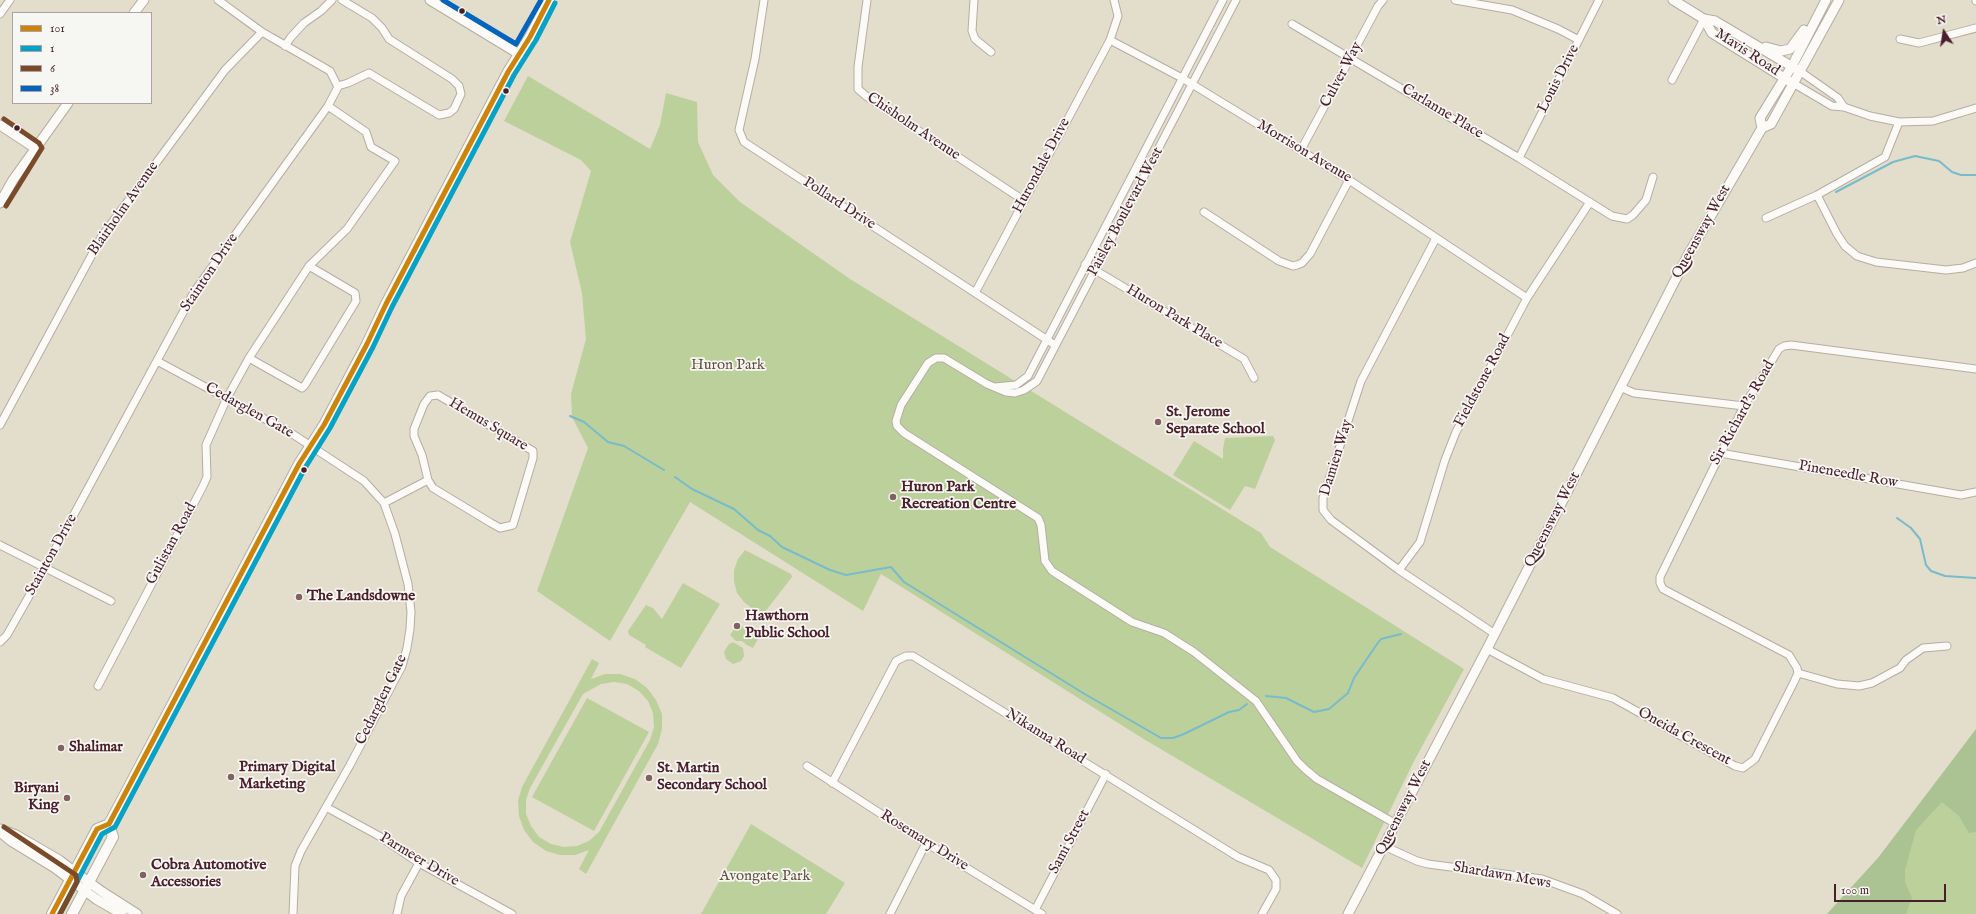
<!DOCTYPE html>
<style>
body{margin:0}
#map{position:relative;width:1976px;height:914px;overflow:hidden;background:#e3ddcc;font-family:"IM FELL English",serif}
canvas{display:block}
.legend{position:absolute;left:12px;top:12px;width:140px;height:92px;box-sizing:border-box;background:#f6f6f2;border:1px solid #b1a0a2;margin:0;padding:5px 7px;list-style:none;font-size:12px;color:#4a1f2b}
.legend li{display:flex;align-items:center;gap:8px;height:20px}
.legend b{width:20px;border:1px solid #b1a0a2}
.north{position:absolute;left:1924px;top:12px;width:40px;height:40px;-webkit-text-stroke:3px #f6f6f2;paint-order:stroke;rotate:348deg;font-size:11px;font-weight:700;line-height:16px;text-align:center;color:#4a1f2b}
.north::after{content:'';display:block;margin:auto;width:14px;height:18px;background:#4a1f2b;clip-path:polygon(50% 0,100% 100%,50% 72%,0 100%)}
.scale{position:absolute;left:1834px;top:884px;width:112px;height:18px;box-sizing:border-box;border:2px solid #4a1f2b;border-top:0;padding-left:5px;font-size:12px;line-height:14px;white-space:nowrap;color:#4a1f2b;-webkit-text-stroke:3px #f6f6f2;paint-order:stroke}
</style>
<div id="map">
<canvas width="1976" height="914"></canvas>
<ul class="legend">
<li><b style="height:5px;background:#cc840b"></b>101</li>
<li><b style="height:5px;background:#04a2c6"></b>1</li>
<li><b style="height:5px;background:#7a4b2a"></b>6</li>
<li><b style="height:5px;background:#0065bd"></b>38</li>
</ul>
<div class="north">N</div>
<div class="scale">100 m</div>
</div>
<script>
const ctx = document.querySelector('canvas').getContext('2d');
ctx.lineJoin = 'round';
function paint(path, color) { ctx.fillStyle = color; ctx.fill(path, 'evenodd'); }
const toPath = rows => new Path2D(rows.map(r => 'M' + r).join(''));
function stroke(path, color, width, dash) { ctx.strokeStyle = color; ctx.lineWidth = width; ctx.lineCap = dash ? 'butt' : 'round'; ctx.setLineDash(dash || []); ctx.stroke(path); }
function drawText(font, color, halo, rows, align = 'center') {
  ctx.font = font + ' "IM FELL English",serif'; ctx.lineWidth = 3.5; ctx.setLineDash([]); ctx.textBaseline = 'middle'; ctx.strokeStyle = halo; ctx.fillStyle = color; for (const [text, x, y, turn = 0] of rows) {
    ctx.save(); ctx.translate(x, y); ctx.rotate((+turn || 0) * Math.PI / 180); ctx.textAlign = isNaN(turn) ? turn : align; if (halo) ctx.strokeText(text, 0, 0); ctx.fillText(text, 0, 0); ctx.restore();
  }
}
paint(toPath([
 [528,76,650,149,660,125,666,93,697,102,698,142,713,175,740,202,850,279,1261,533,1270,547,1464,669,1413,763,1362,868,1142,738,881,574,863,611,690,502,610,641,537,591,588,448,572,417,571,394,586,339,582,293,570,242,591,171,581,160,504,121],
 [1273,436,1275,440,1255,489,1245,486,1230,510,1173,475,1194,441,1223,459,1223,449,1225,438],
 [745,550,791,574,792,577,764,613,753,609,744,602,737,593,734,581,734,570,738,559],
 [683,583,720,604,681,668,645,647,646,645,629,635,628,631,646,605,653,608,662,619],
 [737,625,742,626,750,633,756,635,755,637,758,639,753,648,745,644,745,643,742,641,736,641,730,635],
 [733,642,743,648,744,656,741,661,733,664,726,659,724,652,729,644],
 [592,659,599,663,591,679,605,674,620,674,635,679,647,688,656,700,662,714,662,729,658,744,586,874,579,869,589,850,575,855,560,855,546,851,533,842,524,830,519,816,518,801,522,787],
 [614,682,627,684,639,691,648,701,653,713,654,727,650,740,599,832,589,841,577,846,564,847,551,844,539,837,531,826,526,814,526,800,530,788,583,694,601,684],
 [587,698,649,732,594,831,532,797],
 [1976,751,1976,914,1827,914,1878,858,1908,819],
 [751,824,845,883,826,914,701,914]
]), '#bcd09b');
paint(toPath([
 [1976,729,1976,832,1969,833,1959,816,1942,802,1916,830,1905,870,1905,882,1912,898,1906,914,1827,914,1878,858]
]), '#abc293');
stroke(toPath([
 [1836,192,1893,162,1915,156,1939,161,1952,172,1961,175,1976,175],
 [570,416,584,422,608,442,624,446,664,470],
 [675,477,692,489,734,509,758,530,770,536,782,547,830,570,846,575,891,567,904,582,1083,693,1161,738,1173,738,1184,734,1229,712,1239,710,1247,704],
 [1897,518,1911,528,1920,539,1926,565,1931,571,1945,576,1976,578],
 [1266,696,1286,698,1314,712,1329,709,1348,693,1354,678,1377,644,1381,639,1401,634]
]), '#78bbca', 2);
const street = toPath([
 [764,0,755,59,739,130,744,142,1055,345],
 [867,0,858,67,858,89,866,96,1023,200],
 [974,0,972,31,975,39,991,52],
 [1236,0,1037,381,1024,390,1015,393,1006,392,987,384,944,358,936,358,928,363,901,405,896,421,897,426,904,433,1038,518,1041,525,1045,561,1052,571,1132,622,1164,633,1194,652,1256,701,1297,761,1305,769,1317,779,1396,824],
 [1455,0,1512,10,1558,29,1579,40],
 [1976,0,1976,1],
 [0,14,10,0],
 [1292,24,1519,158,1612,216,1627,219,1633,215,1646,200,1653,177],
 [1900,39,1919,43,1976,28],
 [1110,40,1182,78,1349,180,1527,298],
 [285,46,291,37,304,23,321,11,332,0],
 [1801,72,1838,98,1844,107],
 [1672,80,1704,19],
 [1793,83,1832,106,1844,107,1870,116,1899,122,1933,121,1976,108],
 [338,86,348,83,369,73,439,115,449,113,454,109,461,94,459,86,452,79,389,39,382,28,372,18,342,0],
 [1301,150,1378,6,1383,0],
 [1519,158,1599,0],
 [1817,195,1837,234,1845,246,1857,256,1876,262,1946,270,1963,268,1976,263],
 [1204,212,1279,261,1293,266,1297,265,1302,263,1310,254,1349,180],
 [1766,218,1817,195,1885,157,1899,122],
 [1436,238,1361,381,1323,498,1323,510,1331,520,1399,570,1495,634],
 [1085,264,1244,359,1254,378],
 [975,293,1110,40,1118,16,1114,0],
 [249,358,302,388,305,385,356,301,355,293,309,266],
 [157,361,291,433,364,481,384,503,395,534,408,584,411,612,410,629,407,648,402,666,350,765,301,851,295,866,293,914],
 [995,387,1016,385,1028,376,1223,0],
 [1620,387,1634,393,1744,406],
 [438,395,533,451,533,458,513,525,500,528,491,523,433,488,428,480,422,455,414,436,414,429,424,404,430,396,438,395],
 [0,425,102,236,225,70,262,32],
 [1720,453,1961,495,1976,492],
 [384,503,428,480],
 [0,545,111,601],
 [1399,570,1420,542,1445,460,1456,432,1527,298,1590,202],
 [0,642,7,635,45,568,194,292,328,106,338,87,330,71,262,32,218,0],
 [1487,649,1543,679,1613,698,1735,766,1743,768,1755,759,1794,682,1798,673,1797,668,1789,655,1663,589,1660,583,1660,577,1744,406,1779,349,1784,346,1791,345,1976,369],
 [1798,673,1837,684,1859,686,1872,683,1900,668,1906,660,1923,648,1947,646],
 [98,686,203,486,207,477,206,445,227,398,249,358,309,266,347,229,395,161,371,147,366,132,328,106],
 [807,766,926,843,1042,914],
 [832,783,896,661,906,656,913,656,1238,857,1269,870,1276,880,1276,889,1262,914],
 [326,807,379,836,419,863,512,914],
 [1384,846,1417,861,1428,864,1542,879,1583,894,1617,914],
 [1035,910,1106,774],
 [397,914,401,896,419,863],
 [890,914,926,843]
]);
const secondary = toPath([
 [430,0,519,54],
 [1673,0,1704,19,1715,21,1796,69],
 [134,13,144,0],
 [1704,19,1712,33,1789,81],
 [1766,47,1781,51,1790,49,1804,30],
 [0,125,35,148],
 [1762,128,1771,124,1839,0],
 [0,203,13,180,68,103],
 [0,829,16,835,59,860,101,891,137,914],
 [0,832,11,841,55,868,96,899,122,914],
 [1348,914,1487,649,1688,255,1762,128,1760,118,1792,66,1826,0]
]);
const primary = toPath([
 [52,914,97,829,109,824,122,800,299,464,324,425,367,344,386,304,508,72,530,37,549,0],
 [72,914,113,837,109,824]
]);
stroke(street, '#b5ada4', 9);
stroke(secondary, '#b5ada4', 11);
stroke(primary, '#b5ada4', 12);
stroke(street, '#fbfaf7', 7);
stroke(secondary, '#fbfaf7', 9);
stroke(primary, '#fbfaf7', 10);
stroke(toPath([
 [52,914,97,829,109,824,299,464,324,425,367,344,386,304,508,72,530,37,549,0]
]), '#cc840b', 5);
stroke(toPath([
 [60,914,102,834,115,827,305,468,330,428,373,347,392,307,514,75,536,40,555,3]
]), '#04a2c6', 5);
stroke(toPath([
 [4,119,39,143,42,148,6,206],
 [4,827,76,875,77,882,60,914]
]), '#7a4b2a', 5);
stroke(toPath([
 [443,0,516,44,541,0]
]), '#0065bd', 5);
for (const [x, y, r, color] of [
 [462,11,3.5,"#4a1f2b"],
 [506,91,3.5,"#4a1f2b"],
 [17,128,3.5,"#4a1f2b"],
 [1158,422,4,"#806263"],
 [304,470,3.5,"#4a1f2b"],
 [893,497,4,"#806263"],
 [299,597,4,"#806263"],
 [737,626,4,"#806263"],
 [61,748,4,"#806263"],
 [231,777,4,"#806263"],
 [649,778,4,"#806263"],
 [67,798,4,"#806263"],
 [143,875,4,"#806263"]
]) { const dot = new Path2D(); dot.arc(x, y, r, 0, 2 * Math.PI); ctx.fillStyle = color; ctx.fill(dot); stroke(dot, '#f6f6f2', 1.5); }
drawText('15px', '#4a1f2b', '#f6f6f2', [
 ["Mavis Road",1747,53,33],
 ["Culver Way",1342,75,-62],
 ["Louis Drive",1559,79,-63],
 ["Carlanne Place",1442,112,31],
 ["Chisholm Avenue",913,127,34],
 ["Morrison Avenue",1304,152,31],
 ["Hurondale Drive",1042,166,-62],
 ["Pollard Drive",839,204,33],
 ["Blairholm Avenue",124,209,-55],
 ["Paisley Boulevard West",1126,212,-62],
 ["Queensway West",1702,232,-61],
 ["Stainton Drive",210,273,-56],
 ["Huron Park Place",1174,317,31],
 ["Fieldstone Road",1483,381,-62],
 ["Cedarglen Gate",249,411,29],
 ["Sir Richard's Road",1743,413,-61],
 ["Hemus Square",488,425,31],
 ["Damien Way",1337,458,-73],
 ["Pineneedle Row",1848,475,10],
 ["Queensway West",1553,520,-63],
 ["Gulistan Road",172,544,-62],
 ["Stainton Drive",52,555,-61],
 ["Cedarglen Gate",382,700,-64],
 ["Nikanna Road",1045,737,32],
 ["Oneida Crescent",1684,737,29],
 ["Queensway West",1404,808,-63],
 ["Rosemary Drive",924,841,32],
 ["Sami Street",1070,842,-62],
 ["Parmeer Drive",419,860,31],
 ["Shardawn Mews",1502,876,10]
]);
drawText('15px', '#635141', '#f6f6f2', [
 ["Huron Park",728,366],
 ["Avongate Park",765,877]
]);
drawText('bold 15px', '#4a1f2b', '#f6f6f2', [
 ["St. Jerome",1166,413],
 ["Separate School",1166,430],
 ["Huron Park",901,488],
 ["Recreation Centre",901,505],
 ["The Landsdowne",307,597],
 ["Hawthorn",745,617],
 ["Public School",745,634],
 ["Shalimar",69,748],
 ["Primary Digital",239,768],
 ["Marketing",239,785],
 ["St. Martin",657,769],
 ["Secondary School",657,786],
 ["Biryani",59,789,"right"],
 ["King",59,806,"right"],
 ["Cobra Automotive",151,866],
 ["Accessories",151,883]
], 'left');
</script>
